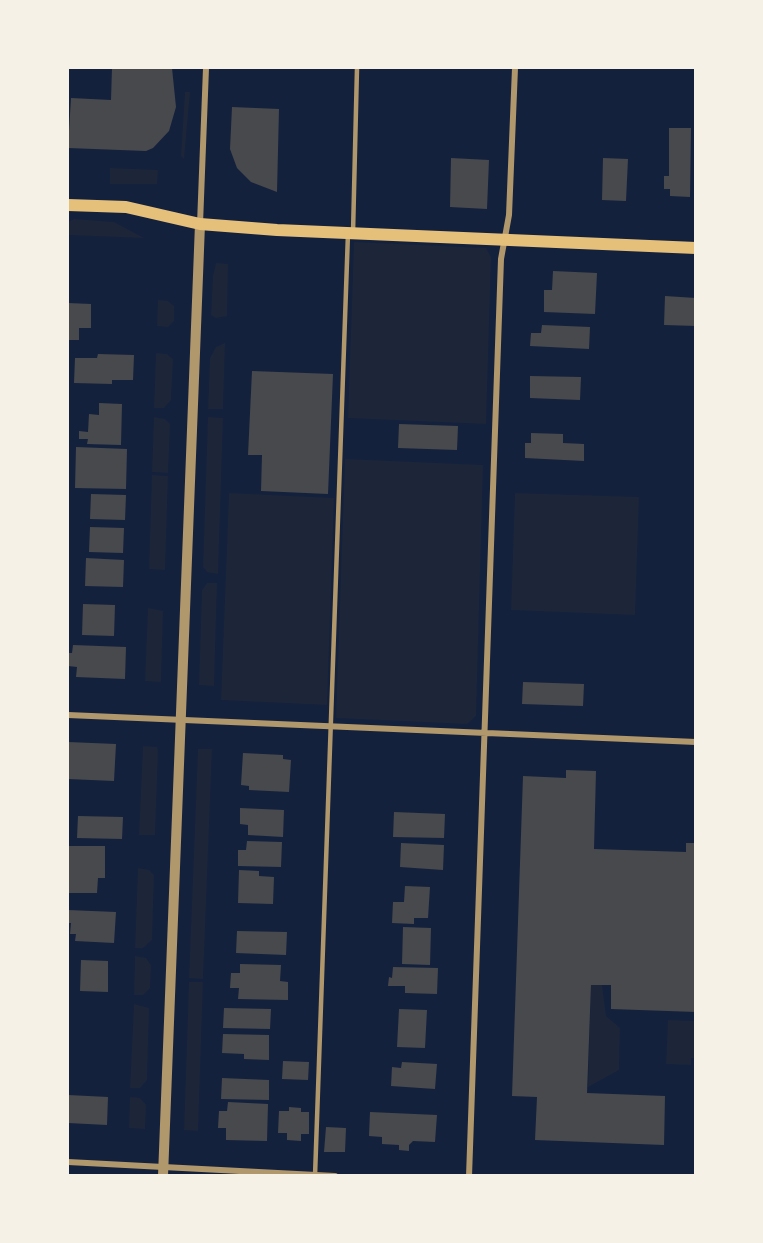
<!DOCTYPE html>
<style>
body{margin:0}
#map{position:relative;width:763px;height:1243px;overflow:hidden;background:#14213d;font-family:Helvetica,sans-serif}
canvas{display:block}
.frame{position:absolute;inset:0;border:69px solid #f6f1e7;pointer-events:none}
</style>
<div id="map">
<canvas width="763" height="1243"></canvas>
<div class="frame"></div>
</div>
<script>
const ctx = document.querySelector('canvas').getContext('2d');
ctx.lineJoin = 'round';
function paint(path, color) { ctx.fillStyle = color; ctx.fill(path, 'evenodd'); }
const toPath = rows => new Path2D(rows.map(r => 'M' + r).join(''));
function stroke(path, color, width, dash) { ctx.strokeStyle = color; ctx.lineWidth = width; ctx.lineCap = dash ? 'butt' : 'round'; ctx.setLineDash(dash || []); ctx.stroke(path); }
paint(toPath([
 [185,92,190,92,184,159,181,156],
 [110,168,158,170,157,184,110,184],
 [74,219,114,222,144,238,68,235,68,222],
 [354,242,486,248,491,257,486,424,348,418],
 [216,263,228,264,227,316,216,318,211,315,213,276],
 [158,300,168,301,174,306,174,321,168,327,157,326],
 [225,343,223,409,208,409,210,358,216,347],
 [156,353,167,354,173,359,171,400,164,408,154,408],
 [154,417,165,419,170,424,168,473,152,472],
 [208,417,223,418,218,574,207,572,203,567],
 [345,459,483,465,476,716,467,724,336,718],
 [152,475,168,476,165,570,149,569],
 [229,493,334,498,327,705,221,700],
 [515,493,639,497,635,615,511,610],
 [207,583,217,583,214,686,199,685,202,590],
 [148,608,163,611,161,682,145,681],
 [143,746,157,747,158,751,155,835,139,835],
 [198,749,212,749,203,979,189,978],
 [138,868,149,870,154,875,152,940,143,948,135,948],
 [135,956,146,958,151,965,150,988,143,995,134,995],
 [189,982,203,982,198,1131,184,1130],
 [591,985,602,985,606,1016,620,1028,619,1070,588,1087],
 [134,1004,149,1008,147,1080,140,1088,130,1088],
 [668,1020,695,1021,695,1058,691,1058,691,1065,666,1064],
 [130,1097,140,1098,146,1105,145,1129,129,1128]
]), '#1d2539');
paint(toPath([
 [112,68,172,68,176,107,169,131,153,148,146,151,68,148,71,98,111,100],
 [232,107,279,109,277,192,251,182,237,168,230,149],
 [669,128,691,128,690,197,670,196,670,189,664,189,664,176,669,176],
 [451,158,489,160,487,209,450,207],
 [603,158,628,159,626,201,602,200],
 [553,271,597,273,595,314,544,312,544,290,552,290],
 [665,296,696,298,696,326,664,325],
 [68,303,91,304,91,328,79,328,79,340,68,340],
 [542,325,590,327,589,349,530,346,531,333,541,333],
 [98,354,134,355,133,380,112,380,112,384,74,383,75,358,97,358],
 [252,371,333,374,328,494,261,491,262,455,248,455],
 [530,376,581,377,580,400,530,398],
 [99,403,122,404,121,445,87,444,88,439,79,439,79,431,88,432,89,414,99,415],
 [399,424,458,426,457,450,398,448],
 [531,433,563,434,563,443,584,444,584,461,525,458,525,443,531,443],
 [76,447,127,449,126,489,75,488],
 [91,494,126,495,125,520,90,519],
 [90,527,124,528,123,553,89,552],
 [86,558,124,560,123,587,85,586],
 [83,604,115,605,114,636,82,635],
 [73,645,126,647,125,679,76,677,77,667,68,666,68,653,72,653],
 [523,682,584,684,583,706,522,704],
 [68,742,116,744,114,781,68,779],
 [243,753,283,755,283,759,291,760,289,792,249,790,249,786,241,785],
 [566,770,596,771,594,849,686,852,686,843,696,843,696,1012,611,1009,611,985,591,985,587,1093,665,1096,664,1145,535,1140,537,1097,512,1096,523,776,566,778],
 [240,808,284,810,283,837,248,835,248,825,240,824],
 [394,812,445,814,444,838,393,837],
 [78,816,123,817,122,839,77,838],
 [247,841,282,842,281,867,238,866,238,850,246,850],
 [401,843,444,845,443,870,400,867],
 [68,846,105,846,105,878,98,878,97,893,68,893],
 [239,870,259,871,259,876,274,877,273,904,238,903],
 [405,886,430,887,428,918,414,918,414,924,392,923,393,902,404,902],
 [68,910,116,912,114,943,75,941,76,934,70,934,71,923,68,923],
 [403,927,431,928,430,965,402,964],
 [237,931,287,932,286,955,236,953],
 [81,960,108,961,108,992,80,991],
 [240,964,281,965,280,981,288,982,288,1000,238,999,239,988,230,988,231,973,240,973],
 [393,967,438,968,437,994,405,993,405,986,388,986,389,977,392,978],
 [224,1008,271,1009,270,1029,223,1028],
 [399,1009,427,1010,425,1048,397,1047],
 [223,1034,269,1035,269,1060,244,1059,244,1054,222,1053],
 [283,1061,309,1062,308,1080,282,1079],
 [402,1062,437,1064,435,1089,391,1086,392,1067,401,1068],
 [222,1078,269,1080,269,1100,221,1099],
 [68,1095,108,1097,107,1125,68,1123],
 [228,1102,268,1104,267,1141,226,1140,226,1128,218,1128,219,1111,227,1111],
 [289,1107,301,1108,301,1112,309,1112,309,1134,301,1134,301,1141,287,1140,287,1133,278,1133,279,1111,289,1111],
 [370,1112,437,1115,435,1142,413,1141,409,1145,409,1151,399,1150,399,1145,382,1144,382,1137,369,1136],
 [326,1127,346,1128,345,1152,324,1152]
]), '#48494c');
stroke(toPath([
 [353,233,357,68],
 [315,1176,348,233]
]), '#b1986c', 4.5);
stroke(toPath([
 [200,224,206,68],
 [68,715,696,742],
 [68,1162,335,1176],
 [469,1176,501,259,509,215,515,68]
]), '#b1986c', 6);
stroke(toPath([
 [163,1176,200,224]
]), '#b1986c', 10);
stroke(toPath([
 [68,205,126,207,200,224,277,230,696,248]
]), '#e5c07b', 12);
</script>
